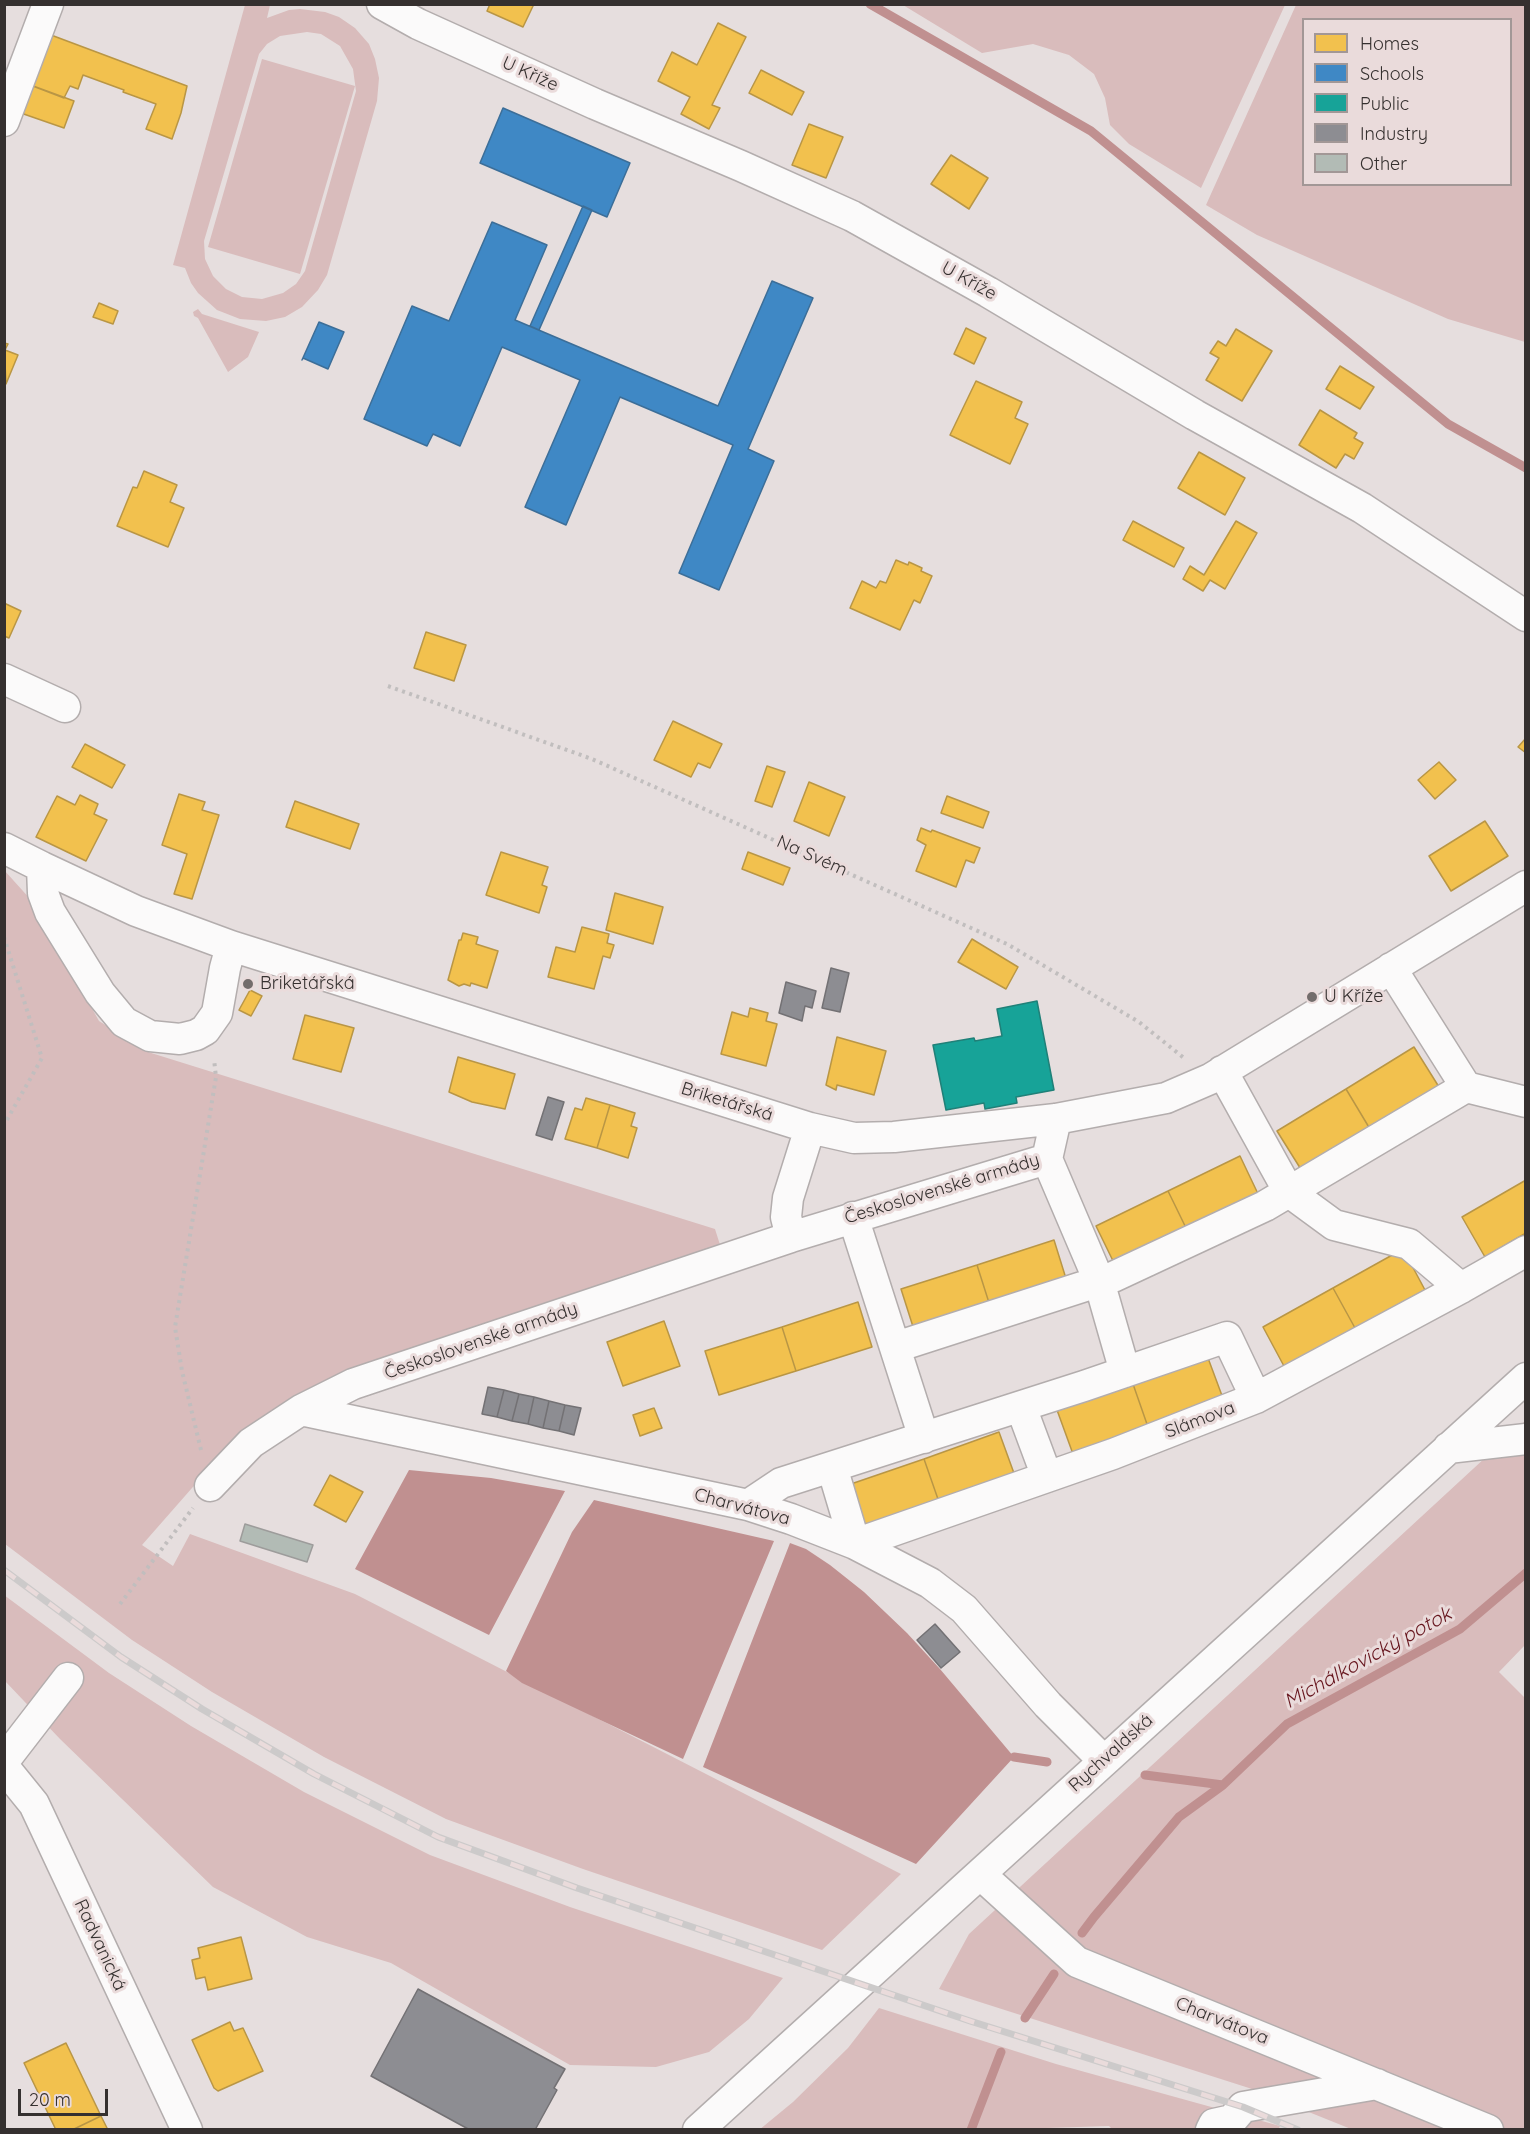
<!DOCTYPE html>
<meta charset="utf-8">
<style>
body{margin:0}
#map{position:relative;width:1530px;height:2134px;overflow:hidden;background:#e6dede;font-family:Quicksand,sans-serif}
canvas{display:block}
.frame{position:absolute;inset:0;border:6px solid #35302f;pointer-events:none}
.legend{position:absolute;left:1302px;top:18px;width:210px;height:168px;box-sizing:border-box;background:#eadbdb;border:2px solid #a29796;margin:0;padding:8px 10px;list-style:none;font-size:18px;color:#35302f}
.legend li{display:flex;align-items:center;gap:12px;height:30px}
.legend b{width:30px;border:2px solid #a29796}
.scale{position:absolute;left:18px;top:2089px;width:90px;height:27px;box-sizing:border-box;border:3px solid #35302f;border-top:0;padding-left:8px;font-size:18px;line-height:21px;white-space:nowrap;color:#35302f;-webkit-text-stroke:4px #eadbdb;paint-order:stroke}
</style>
<div id="map">
<canvas width="1530" height="2134"></canvas>
<div class="frame"></div>
<ul class="legend">
<li><b style="height:16px;background:#f2c14e"></b>Homes</li>
<li><b style="height:16px;background:#3f88c5"></b>Schools</li>
<li><b style="height:16px;background:#17a398"></b>Public</li>
<li><b style="height:16px;background:#8d8d92"></b>Industry</li>
<li><b style="height:16px;background:#b2bbb5"></b>Other</li>
</ul>
<div class="scale">20 m</div>
</div>
<script>
const ctx = document.querySelector('canvas').getContext('2d');
ctx.lineJoin = 'round';
function paint(path, color) { ctx.fillStyle = color; ctx.fill(path, 'evenodd'); }
const toPath = rows => new Path2D(rows.map(r => 'M' + r).join(''));
function stroke(path, color, width, dash) { ctx.strokeStyle = color; ctx.lineWidth = width; ctx.lineCap = dash ? 'butt' : 'round'; ctx.setLineDash(dash || []); ctx.stroke(path); }
function drawText(font, color, halo, rows, align = 'center') {
  ctx.font = font + ' Quicksand,sans-serif'; ctx.lineWidth = 6; ctx.setLineDash([]); ctx.textBaseline = 'middle'; ctx.strokeStyle = halo; ctx.fillStyle = color; for (const [text, x, y, turn = 0] of rows) {
    ctx.save(); ctx.translate(x, y); ctx.rotate((+turn || 0) * Math.PI / 180); ctx.textAlign = isNaN(turn) ? turn : align; if (halo) ctx.strokeText(text, 0, 0); ctx.fillText(text, 0, 0); ctx.restore();
  }
}
paint(toPath([
 [245,5,270,5,267,18,289,10,300,9,325,12,339,17,355,28,369,44,375,59,379,78,377,101,327,275,318,290,302,307,285,317,266,321,240,319,217,310,198,293,191,283,185,268,173,265],
 [307,32,321,34,340,46,353,69,356,91,305,271,296,284,283,293,262,299,242,297,226,289,213,276,205,259,204,241,259,54,267,44,280,36],
 [903,5,1285,5,1201,188,1129,144,1110,125,1105,98,1094,74,1069,55,1033,44,982,53],
 [1296,5,1525,5,1525,342,1448,319,1257,235,1206,205],
 [1304,20,1510,20,1510,184,1304,184],
 [262,59,355,86,300,274,208,247],
 [198,309,202,314,259,332,248,357,228,372,198,318,194,316,193,312],
 [4,870,32,901,99,1021,148,1052,715,1229,721,1248,322,1383,222,1457,192,1488,142,1545,173,1566,190,1534,355,1594,901,1874,822,1950,583,1869,446,1819,324,1757,212,1692,132,1640,5,1544],
 [1525,1421,1525,1645,1499,1672,1525,1698,1525,2129,1351,2129,1249,2088,939,1989,969,1934],
 [4,1595,109,1673,191,1726,304,1792,430,1855,570,1907,783,1978,749,2019,709,2052,656,2067,570,2065,391,1963,307,1937,213,1887,60,1739,5,1681],
 [879,2008,1056,2064,1280,2126,1278,2130,1113,2130,1109,2126,984,2130,759,2130,793,2102,848,2048]
]), '#d9bcbc');
paint(toPath([
 [409,1470,491,1478,565,1491,489,1635,355,1569],
 [594,1500,774,1541,683,1759,522,1683,506,1671,572,1532],
 [790,1543,806,1549,830,1565,864,1592,907,1633,940,1669,1014,1757,916,1864,703,1767]
]), '#c09090');
const homes = toPath([
 [490,4,534,4,523,27,487,11,490,4],
 [718,23,746,37,712,105,720,108,709,129,681,114,690,97,658,81,672,52,697,65,718,23],
 [43,32,187,86,181,113,172,139,146,129,156,104,123,92,124,90,83,75,78,89,70,86,64,98,25,83,43,32],
 [761,70,804,92,792,115,749,93,761,70],
 [25,83,74,101,64,128,15,111,25,83],
 [809,124,843,137,826,178,792,165,809,124],
 [951,155,988,178,969,209,931,184,951,155],
 [99,303,118,311,113,324,93,317,99,303],
 [966,328,986,338,974,364,954,354,966,328],
 [1236,329,1272,351,1242,401,1206,380,1219,358,1210,353,1218,341,1226,346,1236,329],
 [4,343,8,344,5,350,18,355,6,384,4,343],
 [1340,366,1374,387,1360,409,1326,389,1340,366],
 [976,381,1022,402,1015,418,1028,424,1010,464,950,435,976,381],
 [1320,410,1357,433,1354,438,1363,443,1354,459,1345,454,1336,468,1299,445,1320,410],
 [1199,452,1245,478,1225,515,1178,488,1199,452],
 [144,471,177,485,170,502,184,508,168,547,117,526,133,487,137,488,144,471],
 [1133,521,1184,548,1174,567,1123,540,1133,521],
 [1236,521,1257,533,1225,589,1210,580,1203,591,1183,579,1190,566,1204,575,1236,521],
 [896,560,908,565,909,562,922,568,921,571,932,576,920,603,914,600,900,630,850,608,862,581,876,588,880,581,886,583,896,560],
 [4,603,21,611,9,638,4,636,4,603],
 [426,632,466,645,454,681,414,668,426,632],
 [673,721,722,744,710,768,698,763,691,777,654,760,673,721],
 [1526,738,1526,753,1518,747,1526,738],
 [85,744,125,765,112,788,72,767,85,744],
 [1439,762,1456,780,1435,799,1418,780,1439,762],
 [767,766,785,772,772,807,755,801,767,766],
 [809,782,845,797,829,836,794,821,809,782],
 [179,794,205,802,202,810,219,815,192,899,174,894,187,854,162,845,179,794],
 [80,795,98,804,94,814,107,820,86,861,36,837,57,796,75,805,80,795],
 [947,796,989,812,983,828,941,813,947,796],
 [295,801,359,824,350,849,286,827,295,801],
 [1485,821,1508,856,1451,891,1429,856,1485,821],
 [921,828,931,832,932,830,980,848,974,863,966,860,956,887,916,871,926,845,917,840,921,828],
 [501,852,548,867,542,885,547,887,539,913,486,895,501,852],
 [748,852,790,868,783,885,742,869,748,852],
 [615,893,663,907,653,944,606,930,615,893],
 [582,927,609,934,607,943,614,945,610,958,603,956,594,989,548,977,556,947,575,952,582,927],
 [463,933,478,937,476,944,498,951,487,988,471,983,470,986,464,984,459,986,448,980,459,940,461,940,463,933],
 [972,939,1018,967,1006,989,958,962,972,939],
 [250,990,262,996,251,1016,239,1010,250,990],
 [750,1008,768,1013,766,1021,777,1024,766,1066,721,1054,732,1012,748,1017,750,1008],
 [305,1015,354,1028,341,1072,293,1059,305,1015],
 [837,1037,886,1051,874,1095,837,1085,836,1090,826,1085,837,1037],
 [1414,1047,1439,1087,1370,1129,1346,1089,1414,1047],
 [458,1057,515,1074,505,1109,472,1102,449,1092,458,1057],
 [1346,1089,1370,1129,1302,1171,1277,1131,1346,1089],
 [586,1098,610,1105,597,1148,565,1139,575,1108,582,1110,586,1098],
 [610,1105,635,1113,631,1126,637,1128,628,1158,597,1148,610,1105],
 [1240,1156,1260,1198,1188,1232,1168,1191,1240,1156],
 [1526,1180,1526,1233,1485,1257,1462,1217,1526,1180],
 [1168,1191,1188,1232,1116,1267,1096,1226,1168,1191],
 [1054,1240,1068,1285,991,1309,977,1265,1054,1240],
 [1403,1249,1425,1290,1355,1328,1333,1288,1403,1249],
 [977,1265,991,1309,915,1333,901,1289,977,1265],
 [1333,1288,1355,1328,1285,1368,1263,1327,1333,1288],
 [858,1302,872,1347,796,1371,782,1327,858,1302],
 [664,1321,680,1366,623,1386,607,1342,664,1321],
 [782,1327,796,1371,719,1395,705,1351,782,1327],
 [1208,1358,1224,1401,1148,1427,1133,1384,1208,1358],
 [1133,1384,1148,1427,1073,1454,1057,1410,1133,1384],
 [654,1408,662,1428,640,1436,633,1415,654,1408],
 [999,1432,1015,1476,939,1502,924,1459,999,1432],
 [924,1459,939,1502,864,1529,848,1485,924,1459],
 [330,1475,363,1492,346,1522,314,1505,330,1475],
 [241,1937,252,1979,208,1990,205,1977,196,1979,192,1960,200,1958,198,1948,241,1937],
 [230,2022,234,2031,243,2028,263,2071,218,2091,214,2088,192,2040,230,2022],
 [66,2043,101,2116,72,2130,56,2130,24,2063,66,2043],
 [101,2116,108,2130,72,2130,101,2116]
]);
paint(homes, '#f2c14e');
stroke(homes, '#b99645', 1.5);
const schools = toPath([
 [503,108,630,163,607,217,480,163,503,108],
 [583,206,592,210,539,330,530,326,583,206],
 [492,222,547,245,515,320,718,406,772,281,813,298,748,449,774,461,719,590,679,573,733,445,620,397,566,525,525,507,580,380,502,347,460,446,433,434,427,446,364,419,412,306,449,321,492,222],
 [319,322,344,332,328,369,303,358,302,360,319,322]
]);
paint(schools, '#3f88c5');
stroke(schools, '#3c6e98', 1.5);
const public = toPath([
 [1037,1001,1054,1090,1016,1097,1017,1103,985,1109,984,1103,946,1110,933,1045,974,1038,975,1041,1002,1036,997,1009,1037,1001]
]);
paint(public, '#17a398');
stroke(public, '#208078', 1.5);
const industry = toPath([
 [831,968,849,973,840,1012,822,1008,831,968],
 [786,982,816,991,812,1008,805,1006,802,1021,779,1013,786,982],
 [548,1097,564,1102,552,1140,536,1135,548,1097],
 [488,1387,504,1390,497,1417,482,1414,488,1387],
 [504,1390,519,1394,512,1421,497,1417,504,1390],
 [519,1394,534,1397,528,1424,512,1421,519,1394],
 [534,1397,549,1401,543,1428,528,1424,534,1397],
 [549,1401,565,1405,559,1431,543,1428,549,1401],
 [565,1405,581,1408,574,1435,559,1431,565,1405],
 [935,1624,960,1652,941,1668,917,1640,935,1624],
 [418,1989,565,2069,554,2088,557,2090,535,2130,470,2130,371,2076,418,1989]
]);
paint(industry, '#8d8d92');
stroke(industry, '#737174', 1.5);
stroke(toPath([
 [870,4,1091,131,1448,424,1526,468],
 [1014,1757,1047,1762],
 [1145,1775,1223,1785],
 [1082,1933,1094,1917,1179,1817,1223,1785,1287,1724,1460,1629,1526,1573],
 [1025,2018,1054,1974],
 [971,2130,1001,2052]
]), '#c09090', 9);
const building = toPath([
 [245,1524,313,1545,307,1562,240,1541,245,1524]
]);
paint(building, '#b2bbb5');
stroke(building, '#9d9c9b', 1.5);
const minor = toPath([
 [382,4,418,24,595,104,741,166,852,216,988,292,1195,415,1362,508,1526,616],
 [4,121,48,4],
 [4,679,65,707],
 [4,848,42,867,136,911,231,946,810,1128,854,1138,894,1137,1056,1119,1166,1098,1210,1079,1526,886],
 [42,867,43,893,50,912,100,993,124,1022,150,1036,180,1039,196,1035,205,1030,217,1013,225,968,231,946],
 [1222,1071,1289,1192,1334,1225,1409,1244,1461,1288],
 [1466,1087,1526,1102],
 [1047,1159,1099,1281,1125,1372],
 [853,1217,924,1438],
 [791,1237,786,1217,788,1198,810,1128],
 [896,1347,1113,1277,1265,1206,1466,1087,1391,968],
 [1021,1407,1047,1477],
 [301,1410,748,1505,791,1519,855,1544,930,1583,964,1609,1048,1705,1103,1760],
 [1448,1448,1526,1439],
 [832,1467,855,1544,1113,1454,1256,1398,1461,1288,1526,1251],
 [210,1486,251,1443,301,1410,353,1384,791,1237,1047,1159,1056,1119],
 [748,1505,781,1483,1084,1386,1227,1337,1256,1398],
 [4,1761,68,1678],
 [4,1767,34,1804,187,2130],
 [980,1874,1077,1962,1488,2130],
 [698,2130,1526,1378],
 [1211,2130,1214,2124,1232,2120,1243,2107,1377,2084]
]);
stroke(minor, '#b3adad', 33);
stroke(toPath([
 [388,686,592,759,1007,944,1139,1022,1184,1058],
 [4,937,42,1058,4,1125],
 [201,1450,182,1371,175,1327,216,1077,214,1059],
 [120,1604,193,1508]
]), '#c1bebe', 4, [3, 4.5]);
stroke(minor, '#fbfafa', 30);
const rail = toPath([
 [4,1570,121,1657,202,1709,314,1774,438,1837,577,1888,970,2021,1243,2107,1298,2130]
]);
stroke(rail, '#cccaca', 7);
stroke(rail, '#eadbdb', 4.5, [14]);
for (const [x, y, r, color] of [
 [248,984,6,"#736d6c"],
 [1312,997,6,"#736d6c"]
]) { const dot = new Path2D(); dot.arc(x, y, r, 0, 2 * Math.PI); ctx.fillStyle = color; ctx.fill(dot); stroke(dot, '#eadbdb', 2); }
drawText('18px', '#35302f', '#eadbdb', [
 ["U Kříže",530,74,24],
 ["U Kříže",969,281,29],
 ["Na Svém",812,856,24],
 ["Briketářská",727,1102,17],
 ["Československé armády",942,1189,-17],
 ["Československé armády",481,1341,-19],
 ["Slámova",1200,1420,-21],
 ["Charvátova",742,1507,15],
 ["Rychvaldská",1111,1753,-42],
 ["Radvanická",100,1945,65],
 ["Charvátova",1222,2021,22]
]);
drawText('18px', '#35302f', '#eadbdb', [
 ["Briketářská",260,984],
 ["U Kříže",1324,997]
], 'left');
drawText('italic 20px', '#67161e', '#eadbdb', [
 ["Michálkovický potok",1368,1658,-29]
]);
</script>
